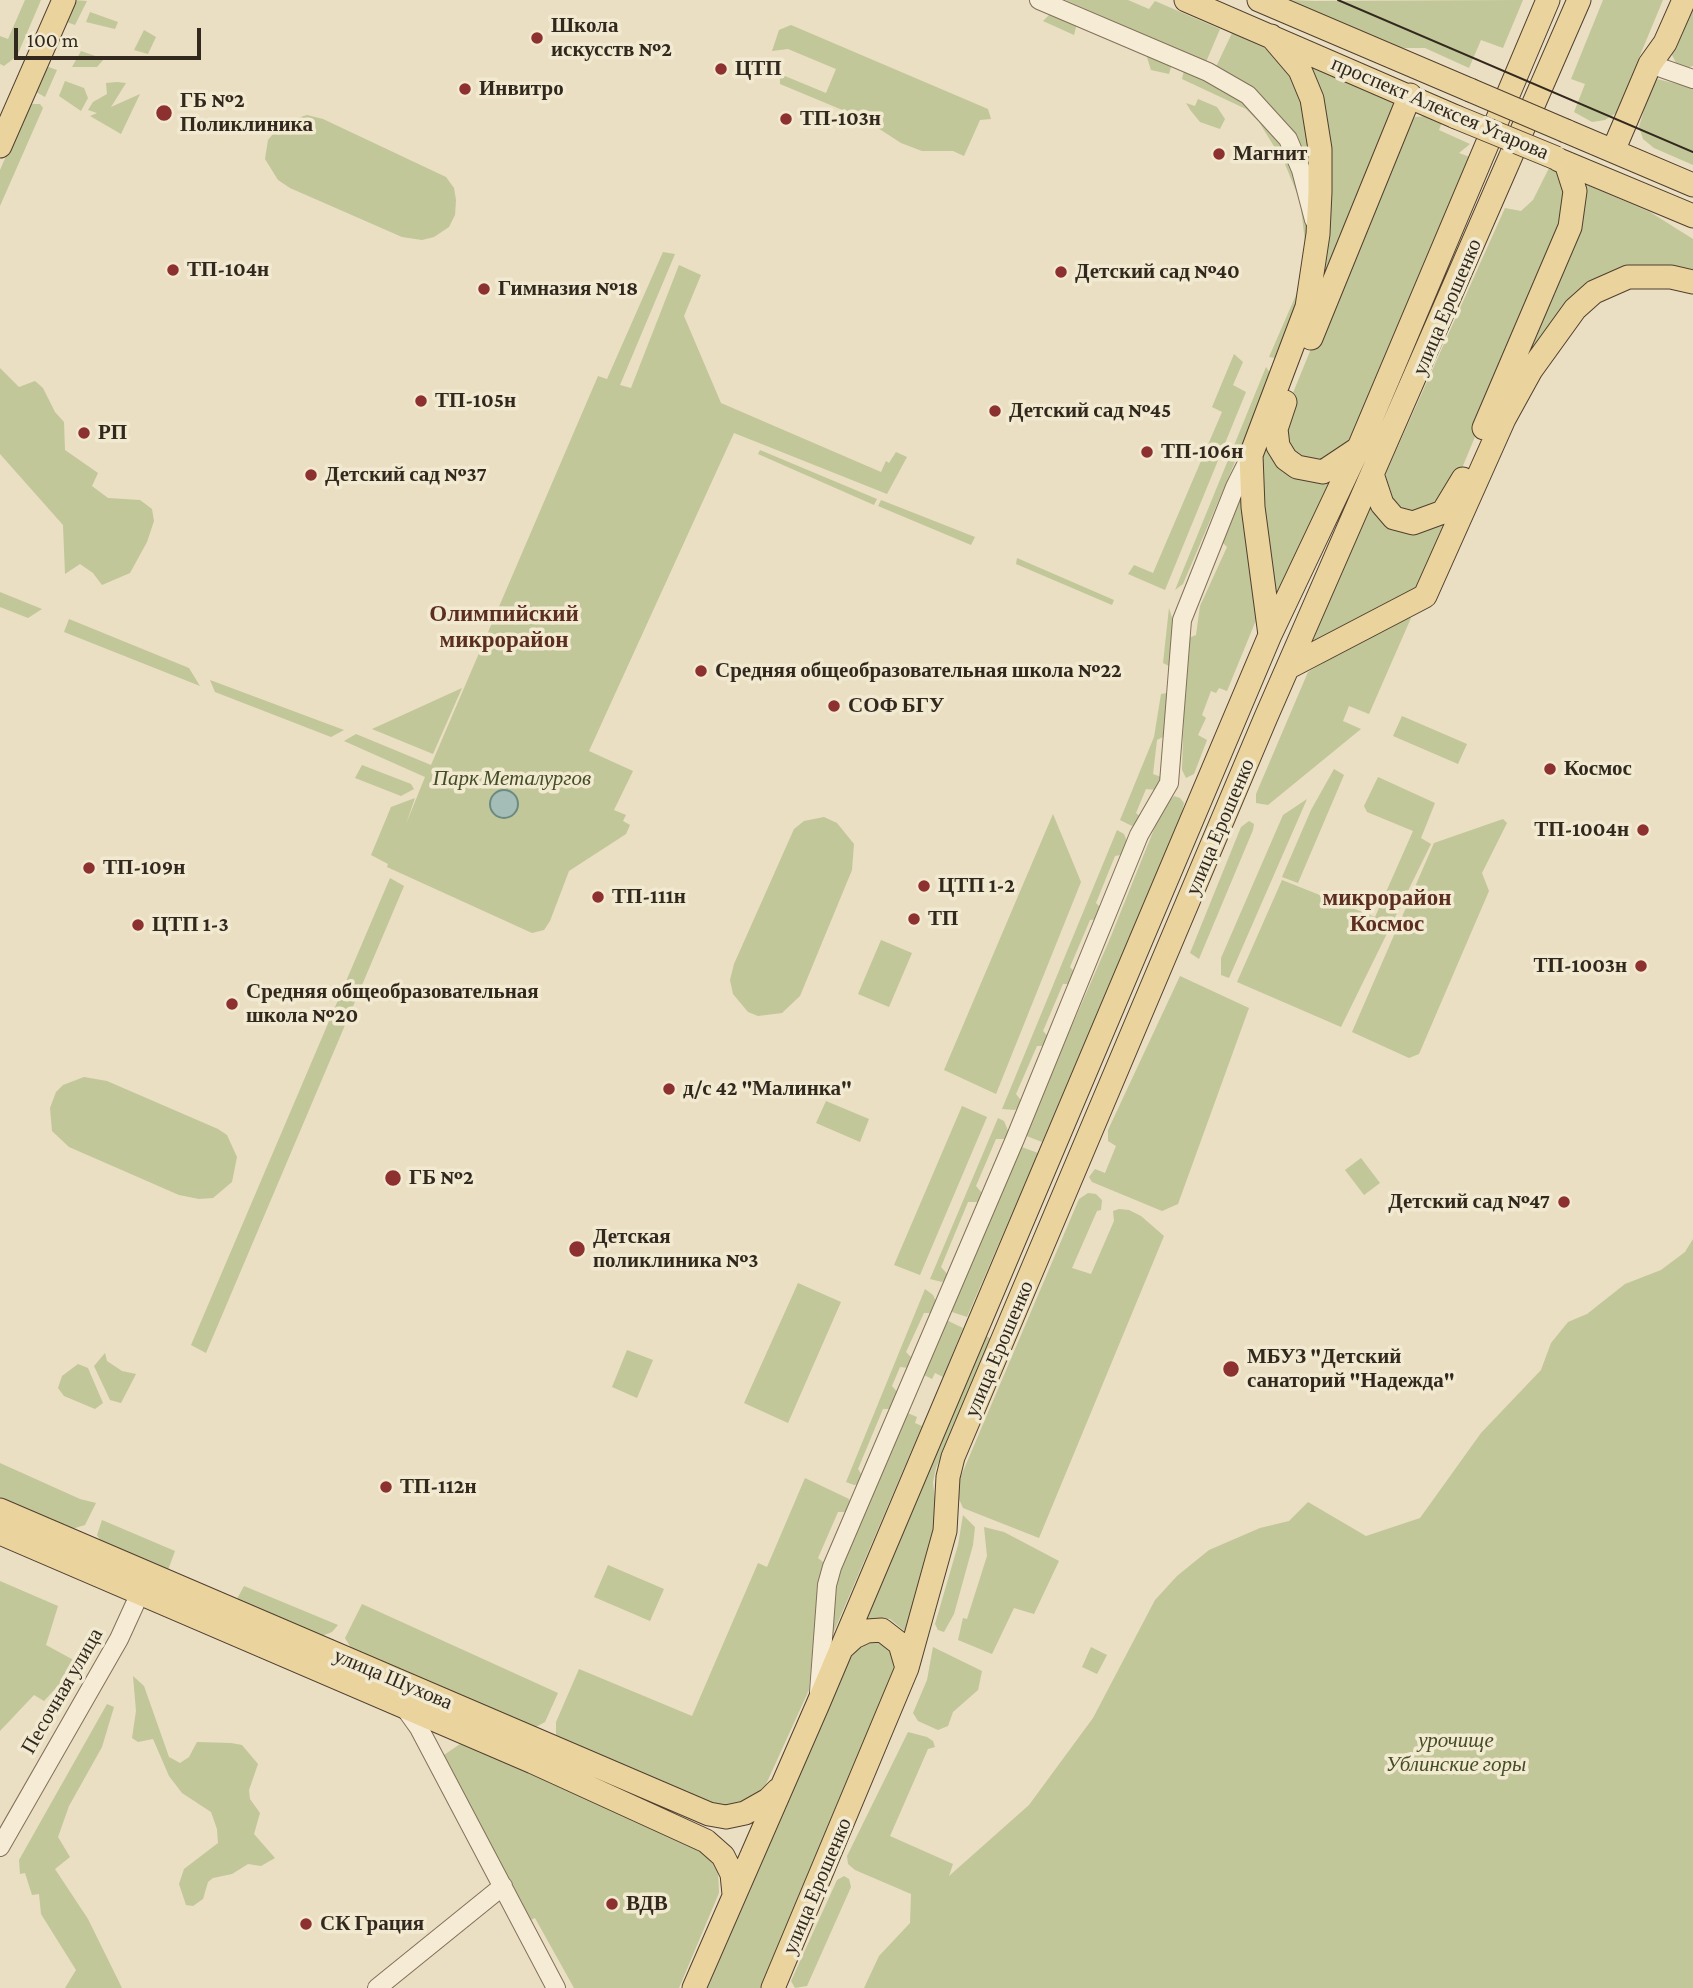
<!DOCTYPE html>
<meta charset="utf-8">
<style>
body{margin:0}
#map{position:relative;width:1693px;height:1988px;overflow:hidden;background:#eadec3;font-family:"Crimson Pro",serif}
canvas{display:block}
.scale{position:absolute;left:14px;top:28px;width:187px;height:32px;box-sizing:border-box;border:4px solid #33281e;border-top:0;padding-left:9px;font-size:21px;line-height:24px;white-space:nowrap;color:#33281e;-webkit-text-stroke:5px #f2e9d1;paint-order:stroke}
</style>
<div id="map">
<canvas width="1693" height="1988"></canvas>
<div class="scale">100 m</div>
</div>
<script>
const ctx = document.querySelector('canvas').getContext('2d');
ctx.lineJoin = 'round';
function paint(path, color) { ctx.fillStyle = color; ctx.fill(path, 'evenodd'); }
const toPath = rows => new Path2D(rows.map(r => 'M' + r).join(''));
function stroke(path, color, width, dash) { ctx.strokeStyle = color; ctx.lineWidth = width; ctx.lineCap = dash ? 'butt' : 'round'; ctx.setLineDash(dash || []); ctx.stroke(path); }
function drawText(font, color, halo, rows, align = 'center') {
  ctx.font = font + ' "Crimson Pro",serif'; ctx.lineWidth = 7; ctx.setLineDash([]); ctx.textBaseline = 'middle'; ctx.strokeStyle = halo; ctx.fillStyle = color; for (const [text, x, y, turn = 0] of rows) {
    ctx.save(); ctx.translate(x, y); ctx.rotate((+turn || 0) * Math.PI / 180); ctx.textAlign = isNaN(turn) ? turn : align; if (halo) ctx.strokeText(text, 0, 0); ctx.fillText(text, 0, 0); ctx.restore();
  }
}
paint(toPath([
 [25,0,41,0,17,56,4,66,0,64,0,36,8,39],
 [73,0,87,1,75,25,67,22],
 [1065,0,1128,0,1149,9,1155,1,1220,29,1206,62],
 [1286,0,1315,1,1523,0,1503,48,1481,40,1469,68,1425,48,1400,48],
 [1603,0,1663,0,1616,113,1605,120,1592,122,1574,112,1585,84,1571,79],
 [1693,0,1693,66,1686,68,1677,65,1669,49],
 [90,12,118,22,115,29,86,22],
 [1051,13,1077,23,1074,35,1043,21],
 [791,25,988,109,991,119,980,120,964,156,953,151,922,151,901,143,864,119,780,84,780,74,826,93,836,69,788,49,772,51,779,30],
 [144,30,156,37,148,54,134,50],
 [1232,33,1271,51,1290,69,1309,115,1313,202,1305,167,1215,69],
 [81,51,104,59,97,67,72,67],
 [1146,54,1172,64,1169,74,1151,70],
 [43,65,57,70,45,97,36,92],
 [1307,66,1397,104,1312,304],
 [1184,70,1233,91,1276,135,1291,166,1308,225,1308,269,1281,351,1275,358,1269,357,1296,295,1306,249,1300,201,1285,164,1259,122,1246,109,1182,79],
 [1653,78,1693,88,1693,165,1654,148,1643,139,1639,127],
 [65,81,84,88,88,98,81,111,59,96],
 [117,82,126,83,111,107,140,94,121,134,90,116,97,113,88,110,93,102,107,94,106,83],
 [1198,99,1217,107,1225,119,1220,129,1200,122,1191,111,1186,103,1195,106],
 [32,104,40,104,43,108,0,206,0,170,26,110],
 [307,115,323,119,446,177,454,188,456,200,455,215,449,227,434,237,422,240,402,237,290,188,278,180,265,159,268,140,282,123],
 [1427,116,1442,122,1439,130,1470,144,1459,153,1470,157,1346,450,1328,466,1290,455,1284,421,1288,405,1397,139,1405,125,1415,117],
 [1549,168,1560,174,1566,184,1565,220,1450,497,1403,516,1385,493,1386,473,1505,208,1521,211,1533,200],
 [1580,182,1650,212,1693,239,1693,275,1608,274,1495,419],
 [663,252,675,254,620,385,631,388,679,265,701,275,684,316,721,403,881,472,886,461,889,463,896,452,907,457,887,494,734,433,589,751,633,771,614,810,626,815,623,821,630,825,626,834,569,871,550,921,544,930,532,933,387,867,388,864,371,855,391,807,415,798,406,824,425,777,344,741,356,734,431,765,598,376,607,379],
 [1234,354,1243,362,1233,385,1246,392,1165,590,1128,574,1134,565,1153,573,1222,412,1212,407],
 [1266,367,1270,373,1269,382,1183,584,1175,590],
 [0,368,19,387,35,381,43,388,55,412,64,422,65,450,98,473,92,486,108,498,140,500,152,509,154,521,147,542,130,573,102,585,93,573,80,564,65,574,63,525,0,454],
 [1270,429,1271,444,1336,473,1278,596,1273,594,1258,466],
 [760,450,877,499,874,505,758,454],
 [1242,488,1259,613,1227,691,1219,688,1216,693,1211,691,1202,715,1206,718,1198,735,1207,740,1194,774,1186,778,1182,770,1186,639,1196,635,1200,606,1227,547,1219,539],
 [881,500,975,537,971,545,878,506],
 [1373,500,1380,511,1450,522,1422,587,1311,644],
 [1017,558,1114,600,1112,605,1016,564],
 [0,592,42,609,28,618,0,607],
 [1169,608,1173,621,1169,666,1163,663],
 [1405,615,1411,618,1369,714,1349,706,1343,721,1361,729,1268,805,1256,803,1256,794,1308,672],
 [69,619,189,668,200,686,64,632],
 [210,680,344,730,331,737,215,692],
 [462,688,433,754,372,729],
 [1167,693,1167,735,1157,740,1153,774,1161,777,1157,790,1146,789,1136,813,1144,820,1132,826,1120,820,1154,737,1161,694],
 [1402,716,1467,744,1458,764,1393,736],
 [362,765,411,784,414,789,401,796,355,778],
 [1334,769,1344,775,1298,883,1282,877,1311,810],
 [1378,777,1435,803,1421,838,1431,844,1341,1027,1237,982,1282,880,1375,917,1413,831,1367,812,1364,806],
 [1174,796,1180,798,1184,803,1181,817,1042,1142,1024,1135,1109,941,1163,807],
 [1307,799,1229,978,1221,975,1221,958,1283,815],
 [1053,814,1081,882,996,1094,944,1070],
 [824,817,837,823,854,844,852,870,800,996,782,1013,758,1016,748,1012,733,994,730,980,734,964,794,829,804,821],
 [1503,819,1507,823,1482,873,1489,891,1419,1054,1409,1058,1352,1032,1434,843],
 [1249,821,1254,824,1253,830,1199,959,1190,953,1241,827],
 [1117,830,1124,834,1128,844,1126,854,1115,856,1096,903,1104,911,1100,919,1090,920,1070,967,1077,975,1073,984,1063,984,1043,1031,1050,1038,1046,1046,1037,1046,1016,1094,1023,1103,1015,1110,1002,1109],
 [390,878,404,886,206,1353,191,1345],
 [881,940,912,953,889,1007,858,994],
 [1180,976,1249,1008,1178,1204,1162,1211,1092,1182,1089,1177,1095,1169,1105,1173,1116,1146,1108,1141,1108,1130],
 [84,1077,107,1081,218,1129,227,1135,237,1157,232,1182,213,1198,199,1199,179,1195,69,1147,52,1131,50,1108,56,1092,63,1085],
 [826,1101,869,1119,860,1142,816,1123],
 [962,1106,987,1117,920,1275,894,1265],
 [998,1118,1004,1121,1009,1133,1006,1139,996,1139,976,1186,983,1194,979,1202,968,1202,941,1267,949,1276,942,1282,930,1279],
 [1019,1146,1038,1153,967,1317,949,1311],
 [1361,1158,1380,1183,1364,1195,1345,1170],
 [1088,1193,1096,1194,1102,1200,1101,1210,1097,1211,1072,1268,1091,1274,1114,1221,1113,1211,1119,1209,1129,1210,1141,1216,1164,1236,1039,1538,963,1508,955,1490,1079,1199],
 [1693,1239,1693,1988,864,1988,879,1956,910,1923,911,1894,855,1870,848,1864,847,1856,908,1732,927,1737,933,1741,935,1747,928,1749,890,1836,953,1864,949,1876,1029,1805,1093,1718,1155,1600,1177,1576,1209,1550,1260,1528,1289,1521,1308,1502,1366,1536,1420,1518,1481,1433,1541,1370,1551,1343,1568,1322,1587,1314,1625,1284,1661,1270,1685,1252],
 [798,1283,841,1302,788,1423,744,1403],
 [925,1289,933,1295,937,1304,932,1313,924,1313,906,1352,913,1359,909,1368,900,1367,892,1386,899,1394,892,1409,883,1409,858,1469,863,1477,860,1484,854,1485,846,1482],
 [944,1319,963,1328,943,1377,935,1373,932,1379,920,1373],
 [985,1335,991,1339,936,1468,933,1482,937,1518,907,1633,890,1619,866,1619],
 [627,1350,653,1360,637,1398,612,1387],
 [105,1353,107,1361,122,1371,136,1374,121,1403,110,1400,94,1366],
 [78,1364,88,1368,103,1403,95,1409,64,1396,58,1388,62,1376],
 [905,1412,917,1417,915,1423,922,1426,826,1650,835,1577],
 [0,1463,80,1499,96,1503,85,1525,72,1529,0,1498],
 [805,1478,849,1499,851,1506,849,1512,838,1512,818,1558,827,1565,817,1598,809,1690,762,1793,752,1800,729,1806,718,1805,556,1736,556,1722,579,1669,692,1716,758,1563,767,1567],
 [963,1515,975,1527,973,1545,954,1614,944,1632,938,1630,935,1624,958,1545],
 [102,1520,175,1551,168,1570,100,1540,97,1535],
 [984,1527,1004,1532,1059,1561,1034,1614,1014,1608,992,1654,958,1640,963,1618,967,1619,987,1556],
 [608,1565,664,1589,650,1621,594,1597],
 [0,1581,58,1606,46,1645,79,1663,44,1701,34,1695,0,1731],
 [244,1586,338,1625,332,1632,322,1636,237,1599],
 [362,1604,558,1693,545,1722,534,1728,351,1648,345,1638],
 [874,1642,885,1645,891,1651,895,1673,760,1988,707,1988,850,1658,862,1645],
 [933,1647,982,1671,978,1690,953,1712,948,1726,938,1730,918,1721,913,1713,927,1680],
 [1091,1647,1107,1655,1097,1674,1082,1667],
 [133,1676,144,1686,169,1757,180,1763,189,1757,197,1742,231,1743,242,1745,258,1764,249,1790,250,1799,260,1813,254,1834,275,1858,261,1866,248,1864,232,1874,213,1878,208,1882,203,1899,193,1906,186,1905,179,1884,184,1869,218,1843,217,1829,211,1812,182,1793,169,1776,153,1739,138,1742,132,1738,136,1711],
 [107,1704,114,1707,102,1747,69,1806,58,1837,70,1857,55,1869,88,1919,122,1988,65,1988,76,1970,41,1914,39,1894,32,1895,25,1873,20,1874,19,1860],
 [460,1744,677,1835,709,1854,718,1870,719,1893,679,1988,574,1988,535,1918,528,1921,447,1766,444,1755],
 [844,1876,849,1879,851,1887,807,1986,795,1988,791,1981,837,1880]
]), '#c1c798');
const water = toPath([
 '490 804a14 14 0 1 1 28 0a14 14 0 1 1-28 0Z'
]);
paint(water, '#a4bdb6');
stroke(water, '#6c8a83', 2);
const minor = toPath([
 [1039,0,1208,72,1248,95,1288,139,1301,170,1314,220],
 [1650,64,1693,79],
 [819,1692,827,1585,832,1567,1015,1139,1139,835,1169,783,1182,620,1235,487,1251,455],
 [404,1707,419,1728,556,1988],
 [0,1847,119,1639,140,1593],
 [377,1988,503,1886]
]);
const major = toPath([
 [1186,0,1456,117],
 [1259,0,1470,90],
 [1566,131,1693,185],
 [0,146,64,0],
 [1613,151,1650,64,1665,43,1684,0],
 [1559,160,1693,216],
 [1311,338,1410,95],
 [1285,402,1276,429,1278,446,1286,459,1297,467,1323,472,1356,450],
 [1484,428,1570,227,1575,191,1566,163],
 [1373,477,1382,504,1394,518,1413,523,1443,512,1463,479],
 [1270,635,1253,507,1251,455,1307,307,1318,234,1320,192,1320,149,1312,99,1300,70,1271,36],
 [1291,666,1425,596,1504,419,1531,370,1575,309,1594,292,1628,277,1671,277,1693,282],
 [0,1510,709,1814,726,1817,745,1813,768,1800,778,1790],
 [0,1533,533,1762,706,1841,723,1856,732,1874,734,1894],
 [841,1649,854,1637,867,1631,882,1630,900,1644,907,1668],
 [694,1988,818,1704,1270,635,1360,445,1548,0],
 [773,1988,907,1668,945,1531,948,1477,953,1457,1266,717,1579,0]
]);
stroke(minor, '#82705b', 20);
stroke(major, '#503f2f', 25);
stroke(minor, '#f6ecd5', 18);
stroke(major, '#ead39d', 23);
stroke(toPath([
 [1338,0,1693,152]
]), '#33281e', 2);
const majorBridge = toPath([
 [1470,90,1566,131],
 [1456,117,1556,158]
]);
stroke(majorBridge, '#503f2f', 25, []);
stroke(majorBridge, '#ead39d', 23);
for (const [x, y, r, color] of [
 [537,38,7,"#8c3030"],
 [721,69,7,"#8c3030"],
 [465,89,7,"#8c3030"],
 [164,113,9,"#8c3030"],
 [786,119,7,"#8c3030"],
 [1219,154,7,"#8c3030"],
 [173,270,7,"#8c3030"],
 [1061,272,7,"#8c3030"],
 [484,289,7,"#8c3030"],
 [421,401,7,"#8c3030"],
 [995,411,7,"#8c3030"],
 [84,433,7,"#8c3030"],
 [1147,452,7,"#8c3030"],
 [311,475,7,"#8c3030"],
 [701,671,7,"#8c3030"],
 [834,706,7,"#8c3030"],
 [1550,769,7,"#8c3030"],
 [1643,830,7,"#8c3030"],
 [89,868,7,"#8c3030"],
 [924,886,7,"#8c3030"],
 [598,897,7,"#8c3030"],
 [914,919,7,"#8c3030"],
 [138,925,7,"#8c3030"],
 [1641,966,7,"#8c3030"],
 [232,1004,7,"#8c3030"],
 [669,1089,7,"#8c3030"],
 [393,1178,9,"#8c3030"],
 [1564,1202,7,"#8c3030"],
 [577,1249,9,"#8c3030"],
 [1231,1369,9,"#8c3030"],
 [386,1487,7,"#8c3030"],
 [612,1904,7,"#8c3030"],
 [306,1924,7,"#8c3030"]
]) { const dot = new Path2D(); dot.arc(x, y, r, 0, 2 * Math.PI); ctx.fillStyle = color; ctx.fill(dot); stroke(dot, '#f2e9d1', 2.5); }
drawText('bold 21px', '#33281e', '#f2e9d1', [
 ["Школа",551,26],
 ["искусств №2",551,50],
 ["ЦТП",735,69],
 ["Инвитро",479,89],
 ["ГБ №2",180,101],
 ["Поликлиника",180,125],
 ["ТП-103н",800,119],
 ["Магнит",1233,154],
 ["ТП-104н",187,270],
 ["Детский сад №40",1075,272],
 ["Гимназия №18",498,289],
 ["ТП-105н",435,401],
 ["Детский сад №45",1009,411],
 ["РП",98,433],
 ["ТП-106н",1161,452],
 ["Детский сад №37",325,475],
 ["Средняя общеобразовательная школа №22",715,671],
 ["СОФ БГУ",848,706],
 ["Космос",1564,769],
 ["ТП-1004н",1629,830,"right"],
 ["ТП-109н",103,868],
 ["ЦТП 1-2",938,886],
 ["ТП-111н",612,897],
 ["ТП",928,919],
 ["ЦТП 1-3",152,925],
 ["ТП-1003н",1627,966,"right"],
 ["Средняя общеобразовательная",246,992],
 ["школа №20",246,1016],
 ["д/с 42 \"Малинка\"",683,1089],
 ["ГБ №2",409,1178],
 ["Детский сад №47",1550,1202,"right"],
 ["Детская",593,1237],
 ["поликлиника №3",593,1261],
 ["МБУЗ \"Детский",1247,1357],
 ["санаторий \"Надежда\"",1247,1381],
 ["ТП-112н",400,1487],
 ["ВДВ",626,1904],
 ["СК Грация",320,1924]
], 'left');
drawText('21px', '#33281e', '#f2e9d1', [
 ["проспект Алексея Угарова",1440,108,23],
 ["улица Ерошенко",1447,307,-67],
 ["улица Ерошенко",1220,827,-67],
 ["улица Ерошенко",999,1349,-67],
 ["улица Шухова",393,1679,23],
 ["Песочная улица",62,1691,-60],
 ["улица Ерошенко",817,1886,-67]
]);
drawText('italic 21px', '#444e26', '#f2e9d1', [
 ["Парк Металургов",512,779],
 ["урочище",1456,1741],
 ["Ублинские горы",1456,1765]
]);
drawText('bold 23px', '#5c2e21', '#f2e9d1', [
 ["Олимпийский",504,614],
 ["микрорайон",504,640],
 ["микрорайон",1387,898],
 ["Космос",1387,924]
]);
</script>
